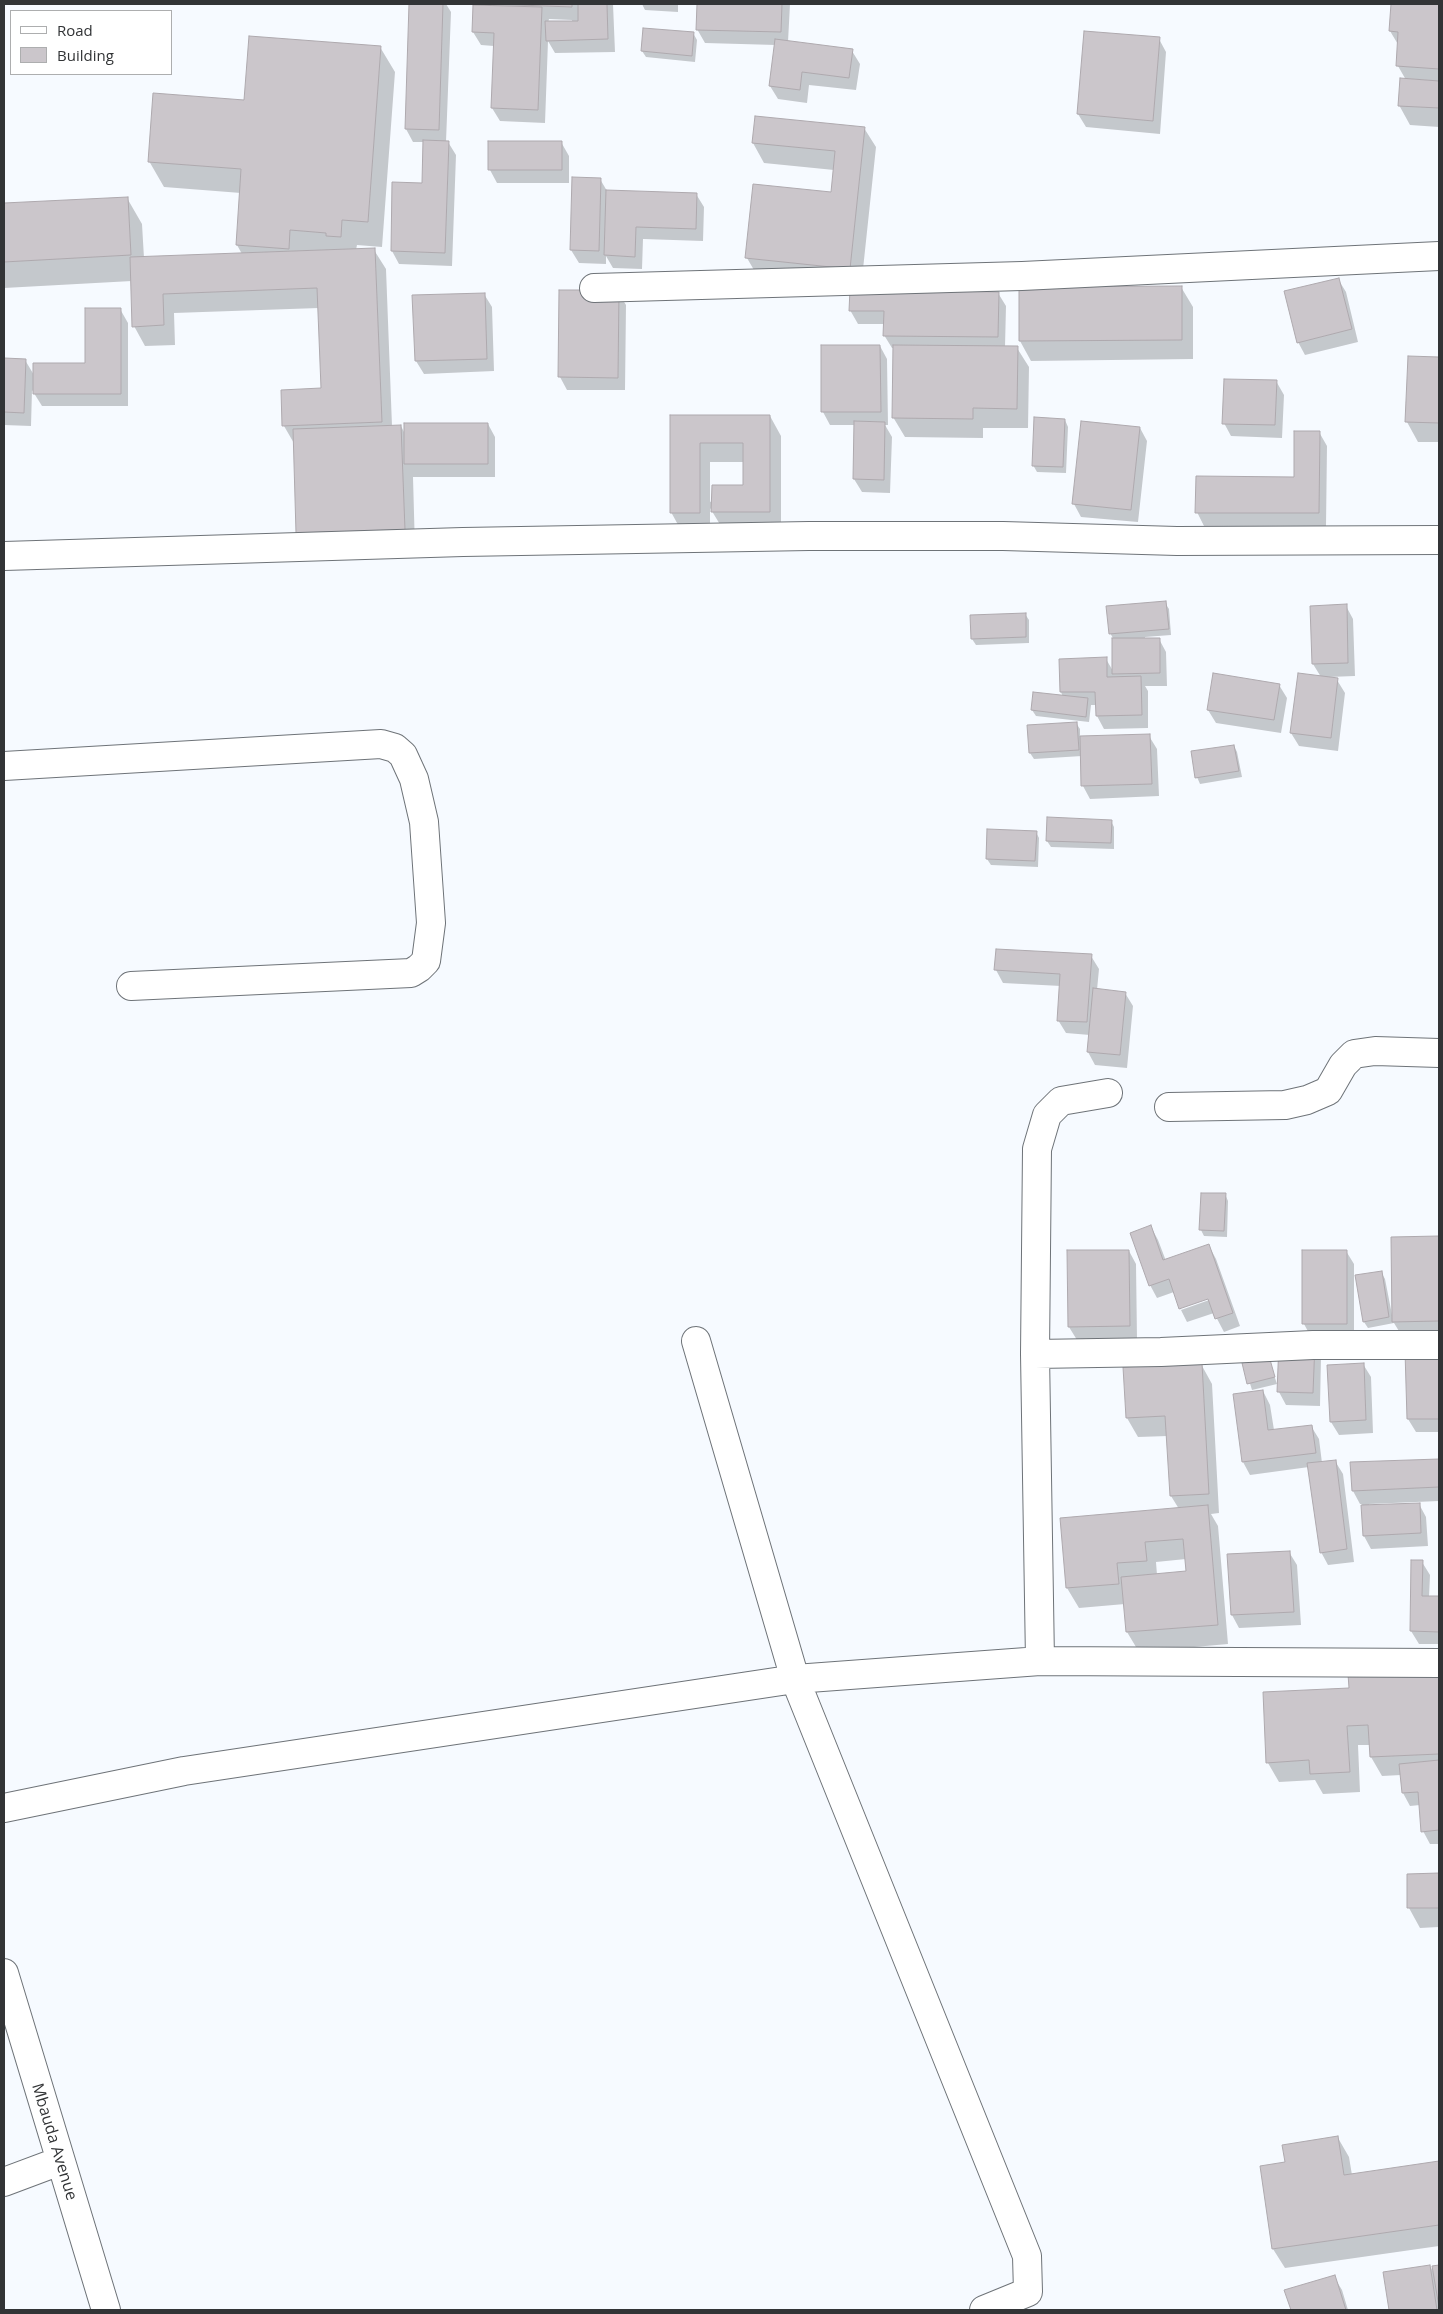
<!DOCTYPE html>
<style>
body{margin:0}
#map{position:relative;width:1443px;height:2314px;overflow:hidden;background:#f6faff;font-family:"Open Sans",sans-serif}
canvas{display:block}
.frame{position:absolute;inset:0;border:5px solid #323436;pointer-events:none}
.legend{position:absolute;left:10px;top:10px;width:162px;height:65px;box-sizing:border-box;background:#fff;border:1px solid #adaeaf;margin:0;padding:6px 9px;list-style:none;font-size:15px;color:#323436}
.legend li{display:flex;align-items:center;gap:10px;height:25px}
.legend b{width:25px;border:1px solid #adaeaf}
</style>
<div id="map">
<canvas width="1443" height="2314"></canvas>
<div class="frame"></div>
<ul class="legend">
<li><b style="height:6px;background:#fff"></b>Road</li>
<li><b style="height:14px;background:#cbc6cb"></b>Building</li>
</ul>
</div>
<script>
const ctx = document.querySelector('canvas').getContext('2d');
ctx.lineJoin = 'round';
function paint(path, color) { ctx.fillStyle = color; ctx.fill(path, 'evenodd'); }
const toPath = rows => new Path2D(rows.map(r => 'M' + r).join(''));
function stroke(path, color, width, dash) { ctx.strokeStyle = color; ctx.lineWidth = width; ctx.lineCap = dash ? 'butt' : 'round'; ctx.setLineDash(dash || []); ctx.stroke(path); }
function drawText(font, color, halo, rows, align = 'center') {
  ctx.font = font + ' "Open Sans",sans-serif'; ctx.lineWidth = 4.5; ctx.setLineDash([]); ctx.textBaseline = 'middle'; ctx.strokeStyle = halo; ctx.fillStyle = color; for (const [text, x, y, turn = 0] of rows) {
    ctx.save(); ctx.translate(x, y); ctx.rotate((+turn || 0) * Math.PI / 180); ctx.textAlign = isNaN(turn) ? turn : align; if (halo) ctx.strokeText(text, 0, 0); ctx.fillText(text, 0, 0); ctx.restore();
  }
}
paint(toPath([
 [410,4,456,4,456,5,446,4,451,12,446,142,448,142,456,155,452,266,399,264,392,251,394,183,423,184,424,142,413,142,406,129],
 [493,4,613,4,615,52,555,53,548,41,545,123,500,121,492,108,494,46,481,45,473,32,493,7],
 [549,19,572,20,572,22,548,23],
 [642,4,678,4,678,12,645,10],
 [698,4,790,4,788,42,852,51,860,64,856,90,809,85,807,103,778,99,770,86,776,45,705,43,697,29],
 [1392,4,1439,4,1439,127,1410,125,1399,105,1406,80,1398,66,1399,46,1390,31],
 [1085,32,1159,39,1166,52,1160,134,1086,127,1078,114],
 [693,33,697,40,695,62,646,57,642,51],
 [380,47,395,72,382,247,357,245,356,250,374,250,386,269,392,426,401,426,405,434,488,424,495,437,495,477,413,477,415,549,309,552,298,533,295,445,284,426,322,390,319,308,174,313,175,345,145,346,134,326,132,281,4,288,4,205,127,198,142,224,144,258,242,254,237,245,241,193,164,187,149,161,245,102],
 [864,128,876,147,861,288,758,277,747,258,832,193,834,170,764,163,753,143],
 [561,142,569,156,569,183,497,183,490,170],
 [600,179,607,191,696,194,704,207,703,241,643,239,642,269,613,268,606,256,606,264,579,263,571,250],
 [1338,279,1346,292,1358,342,1305,355,1298,342],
 [1181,287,1193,307,1193,359,1031,361,1020,341],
 [618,292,626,305,625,390,567,390,560,377],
 [998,293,1006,306,1005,347,1017,348,1029,367,1028,428,983,428,983,438,905,437,893,417,894,348,892,348,884,335,884,324,858,324,850,310],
 [484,294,492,307,494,371,424,374,416,361],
 [120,309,128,323,128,406,42,406,32,390,31,426,4,425,4,359,25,360,34,375,86,364],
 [880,346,887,359,888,425,885,425,892,437,890,493,862,492,854,479,855,425,830,425,823,412],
 [1409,357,1439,358,1439,442,1418,442,1407,422],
 [1276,381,1284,395,1282,438,1231,436,1224,423],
 [671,416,770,416,781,436,781,531,724,531,710,508,710,532,682,532,671,512],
 [710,462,744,462,744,486,710,502],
 [1065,420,1068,427,1066,473,1037,472,1033,465],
 [1140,428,1147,441,1138,522,1081,517,1074,504],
 [1319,432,1327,446,1326,526,1204,526,1197,512,1295,478],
 [1165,603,1169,609,1171,635,1145,637,1145,639,1159,639,1166,652,1167,686,1145,686,1148,691,1148,728,1104,729,1097,716,1096,705,1091,705,1089,722,1036,716,1032,710,1063,697,1061,692,1060,660,1106,659,1113,671,1113,638,1110,633],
 [1346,606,1353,619,1355,676,1329,677,1337,680,1345,693,1338,751,1299,746,1291,733,1321,677,1313,664,1311,607],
 [1025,614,1029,620,1029,643,976,645,972,639],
 [1279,685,1287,698,1281,733,1216,723,1208,710],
 [1076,723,1080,729,1080,738,1149,736,1157,749,1159,796,1090,799,1083,786,1082,756,1034,759,1030,753],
 [1234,746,1237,752,1242,777,1200,784,1197,777],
 [1111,821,1114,827,1114,849,1051,847,1047,841],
 [1036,832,1039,838,1038,867,991,865,987,859],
 [1091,956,1099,969,1097,990,1125,993,1133,1006,1127,1068,1095,1065,1088,1052,1090,1035,1066,1033,1058,1020,1061,986,1003,983,996,970],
 [1225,1194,1228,1201,1227,1237,1204,1236,1201,1230],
 [1151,1227,1158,1240,1166,1261,1209,1246,1216,1259,1240,1326,1224,1332,1214,1313,1187,1322,1181,1310,1215,1298,1214,1296,1181,1307,1181,1310,1174,1292,1157,1298,1150,1285],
 [1392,1238,1439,1238,1439,1341,1405,1341,1394,1323,1368,1328,1364,1322,1381,1272,1385,1279,1393,1320],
 [1129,1251,1136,1264,1137,1339,1077,1340,1069,1327],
 [1346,1251,1354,1264,1354,1337,1311,1337,1304,1324],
 [1280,1344,1321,1357,1320,1406,1286,1405,1279,1392],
 [1407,1352,1439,1352,1439,1432,1416,1432,1408,1419],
 [1268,1357,1277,1384,1252,1390,1244,1364],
 [1201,1364,1212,1384,1219,1513,1211,1514,1218,1526,1228,1644,1139,1652,1127,1632,1125,1604,1079,1608,1067,1588,1062,1519,1179,1509,1171,1496,1168,1436,1138,1437,1127,1418],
 [1186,1559,1187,1572,1157,1575,1156,1562],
 [1363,1364,1371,1377,1373,1433,1339,1435,1331,1422],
 [1263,1391,1270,1405,1274,1430,1311,1426,1319,1439,1322,1463,1335,1461,1343,1474,1354,1562,1328,1565,1321,1552,1309,1467,1250,1475,1243,1462],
 [1439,1460,1439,1501,1369,1504,1369,1506,1419,1504,1426,1517,1428,1546,1371,1549,1364,1536,1362,1504,1360,1504,1353,1491,1352,1463],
 [1289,1552,1297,1565,1301,1625,1239,1628,1232,1615],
 [1422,1562,1430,1575,1429,1597,1439,1598,1439,1644,1419,1644,1411,1631],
 [1439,1670,1439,1844,1430,1844,1423,1831,1420,1805,1410,1806,1403,1793,1401,1775,1382,1776,1371,1757,1370,1745,1358,1745,1360,1792,1323,1794,1315,1780,1279,1782,1268,1763,1350,1689],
 [1439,1874,1439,1927,1420,1928,1409,1908,1408,1875],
 [1338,2138,1349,2157,1352,2175,1439,2163,1439,2246,1285,2268,1273,2249,1286,2163],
 [1430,2266,1435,2275,1434,2267,1439,2266,1439,2310,1390,2310,1384,2273],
 [1334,2277,1342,2290,1348,2310,1292,2310,1286,2291]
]), '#0003');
const building = toPath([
 [409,4,443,4,439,130,405,129,409,4],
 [492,4,572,4,572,7,492,4],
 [578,4,607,4,608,39,546,41,545,21,578,21,578,4],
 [697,4,782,4,781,32,696,30,697,4],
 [1391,4,1439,4,1439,69,1396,66,1398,32,1389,31,1391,4],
 [473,5,542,7,538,110,491,108,494,33,472,32,473,5],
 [643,28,694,32,692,56,641,51,643,28],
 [1084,31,1160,37,1153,121,1077,114,1084,31],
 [249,36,381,46,368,222,342,220,341,237,326,236,326,233,290,230,289,249,236,245,241,169,148,162,153,93,244,100,249,36],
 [775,39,853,49,849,78,802,72,800,90,769,86,775,39],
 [1400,78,1439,81,1439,108,1398,106,1400,78],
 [755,116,865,127,850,269,745,258,753,184,831,192,835,151,752,143,755,116],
 [423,140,449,141,445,253,391,251,392,182,422,183,423,140],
 [488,141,562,141,562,170,488,170,488,141],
 [572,177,601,178,599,251,570,250,572,177],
 [606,190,697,193,696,229,636,227,635,257,604,255,606,190],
 [128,197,131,255,4,262,4,203,128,197],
 [375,248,382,422,282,426,281,390,321,388,317,288,163,294,164,325,132,327,130,257,375,248],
 [1339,278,1352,329,1297,343,1284,291,1339,278],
 [1182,286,1182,340,1019,341,1019,287,1182,286],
 [850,289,999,292,998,337,883,336,884,311,849,311,850,289],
 [559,290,619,290,618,378,558,377,559,290],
 [485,293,487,359,415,361,412,295,485,293],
 [85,308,121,308,121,394,33,394,33,363,85,363,85,308],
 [821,345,880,345,881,412,821,412,821,345],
 [893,345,1018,346,1017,409,973,408,973,419,892,418,893,345],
 [1408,356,1439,357,1439,423,1405,422,1408,356],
 [4,358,26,359,24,413,4,412,4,358],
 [1224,379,1277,380,1275,425,1222,424,1224,379],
 [670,415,770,415,770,512,711,512,712,485,743,485,743,443,700,443,700,513,670,513,670,415],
 [1034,417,1065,419,1063,467,1032,466,1034,417],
 [854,421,885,422,884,480,853,479,854,421],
 [1081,421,1140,427,1131,510,1072,504,1081,421],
 [404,423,488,423,488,464,404,464,404,423],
 [401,425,405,530,296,533,293,429,401,425],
 [1294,431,1320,431,1319,513,1195,513,1196,476,1294,477,1294,431],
 [1166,601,1169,629,1109,634,1106,606,1166,601],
 [1347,604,1348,663,1312,664,1310,606,1347,604],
 [1026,613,1026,637,971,639,970,615,1026,613],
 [1112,638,1160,638,1160,673,1112,674,1112,638],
 [1107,657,1107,677,1141,676,1142,715,1096,716,1095,692,1060,692,1059,659,1107,657],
 [1213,673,1280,684,1274,720,1207,710,1213,673],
 [1298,673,1338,678,1331,738,1290,733,1298,673],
 [1033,692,1088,698,1086,717,1031,710,1033,692],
 [1077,722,1079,750,1029,753,1027,725,1077,722],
 [1150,734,1152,784,1081,786,1080,736,1150,734],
 [1234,745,1239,771,1195,778,1191,751,1234,745],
 [1047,817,1112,820,1111,843,1046,841,1047,817],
 [987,829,1037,831,1035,861,986,859,987,829],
 [996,949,1092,954,1087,1022,1057,1021,1060,974,994,970,996,949],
 [1093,988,1126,992,1120,1055,1087,1052,1093,988],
 [1201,1193,1226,1193,1224,1231,1199,1230,1201,1193],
 [1151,1225,1163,1260,1209,1244,1233,1313,1215,1319,1208,1299,1179,1309,1169,1279,1149,1286,1130,1233,1151,1225],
 [1439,1236,1439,1321,1392,1322,1391,1237,1439,1236],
 [1067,1250,1129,1250,1130,1326,1068,1327,1067,1250],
 [1302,1250,1347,1250,1347,1324,1302,1324,1302,1250],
 [1382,1271,1389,1317,1363,1322,1355,1275,1382,1271],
 [1279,1342,1315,1343,1313,1393,1277,1392,1279,1342],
 [1405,1351,1439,1351,1439,1419,1407,1419,1405,1351],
 [1269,1356,1275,1377,1247,1384,1242,1363,1269,1356],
 [1202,1363,1209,1494,1170,1496,1165,1416,1126,1418,1123,1367,1202,1363],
 [1364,1363,1366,1420,1330,1422,1327,1365,1364,1363],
 [1263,1390,1268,1430,1312,1425,1316,1453,1242,1462,1233,1394,1263,1390],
 [1439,1459,1439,1487,1352,1491,1350,1462,1439,1459],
 [1336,1460,1347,1549,1320,1553,1307,1463,1336,1460],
 [1420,1503,1421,1533,1363,1536,1361,1505,1420,1503],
 [1208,1505,1218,1625,1126,1632,1121,1577,1186,1571,1183,1539,1145,1542,1147,1561,1117,1563,1119,1584,1066,1588,1060,1518,1208,1505],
 [1290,1551,1294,1612,1231,1615,1227,1554,1290,1551],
 [1411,1560,1423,1560,1422,1596,1439,1596,1439,1632,1410,1631,1411,1560],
 [1439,1669,1439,1754,1370,1757,1368,1725,1347,1726,1350,1772,1310,1774,1309,1760,1266,1763,1263,1692,1349,1688,1348,1674,1439,1669],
 [1439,1760,1439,1830,1421,1832,1418,1792,1402,1793,1399,1764,1439,1760],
 [1439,1873,1439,1908,1407,1908,1407,1874,1439,1873],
 [1338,2136,1344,2175,1439,2161,1439,2225,1272,2249,1260,2166,1285,2162,1282,2145,1338,2136],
 [1430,2265,1437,2310,1389,2310,1383,2272,1430,2265],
 [1439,2265,1439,2307,1432,2266,1439,2265],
 [1335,2275,1346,2310,1291,2310,1284,2290,1335,2275]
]);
paint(building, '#cbc6cb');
stroke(building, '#aea9ae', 1);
const minor = toPath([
 [594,288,1022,276,1439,256],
 [4,556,463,542,809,536,1003,536,1177,541,1439,540],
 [4,766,381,744,395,748,403,755,414,779,424,822,431,923,426,961,419,968,411,973,131,986],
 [1169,1107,1285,1105,1307,1100,1328,1091,1343,1065,1354,1054,1375,1051,1439,1053],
 [696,1341,795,1679,1027,2256,1028,2292,984,2310],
 [1035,1354,1161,1352,1313,1345,1439,1345],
 [1040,1661,1035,1354,1037,1149,1047,1115,1061,1101,1108,1093],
 [4,1808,184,1771,795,1679,1040,1661,1439,1663],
 [4,1973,106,2310],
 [4,2182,60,2161]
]);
stroke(minor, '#6e7378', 30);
stroke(minor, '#fff', 28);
drawText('16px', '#323436', '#fff', [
 ["Mbauda Avenue",54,2142,73]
]);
</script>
